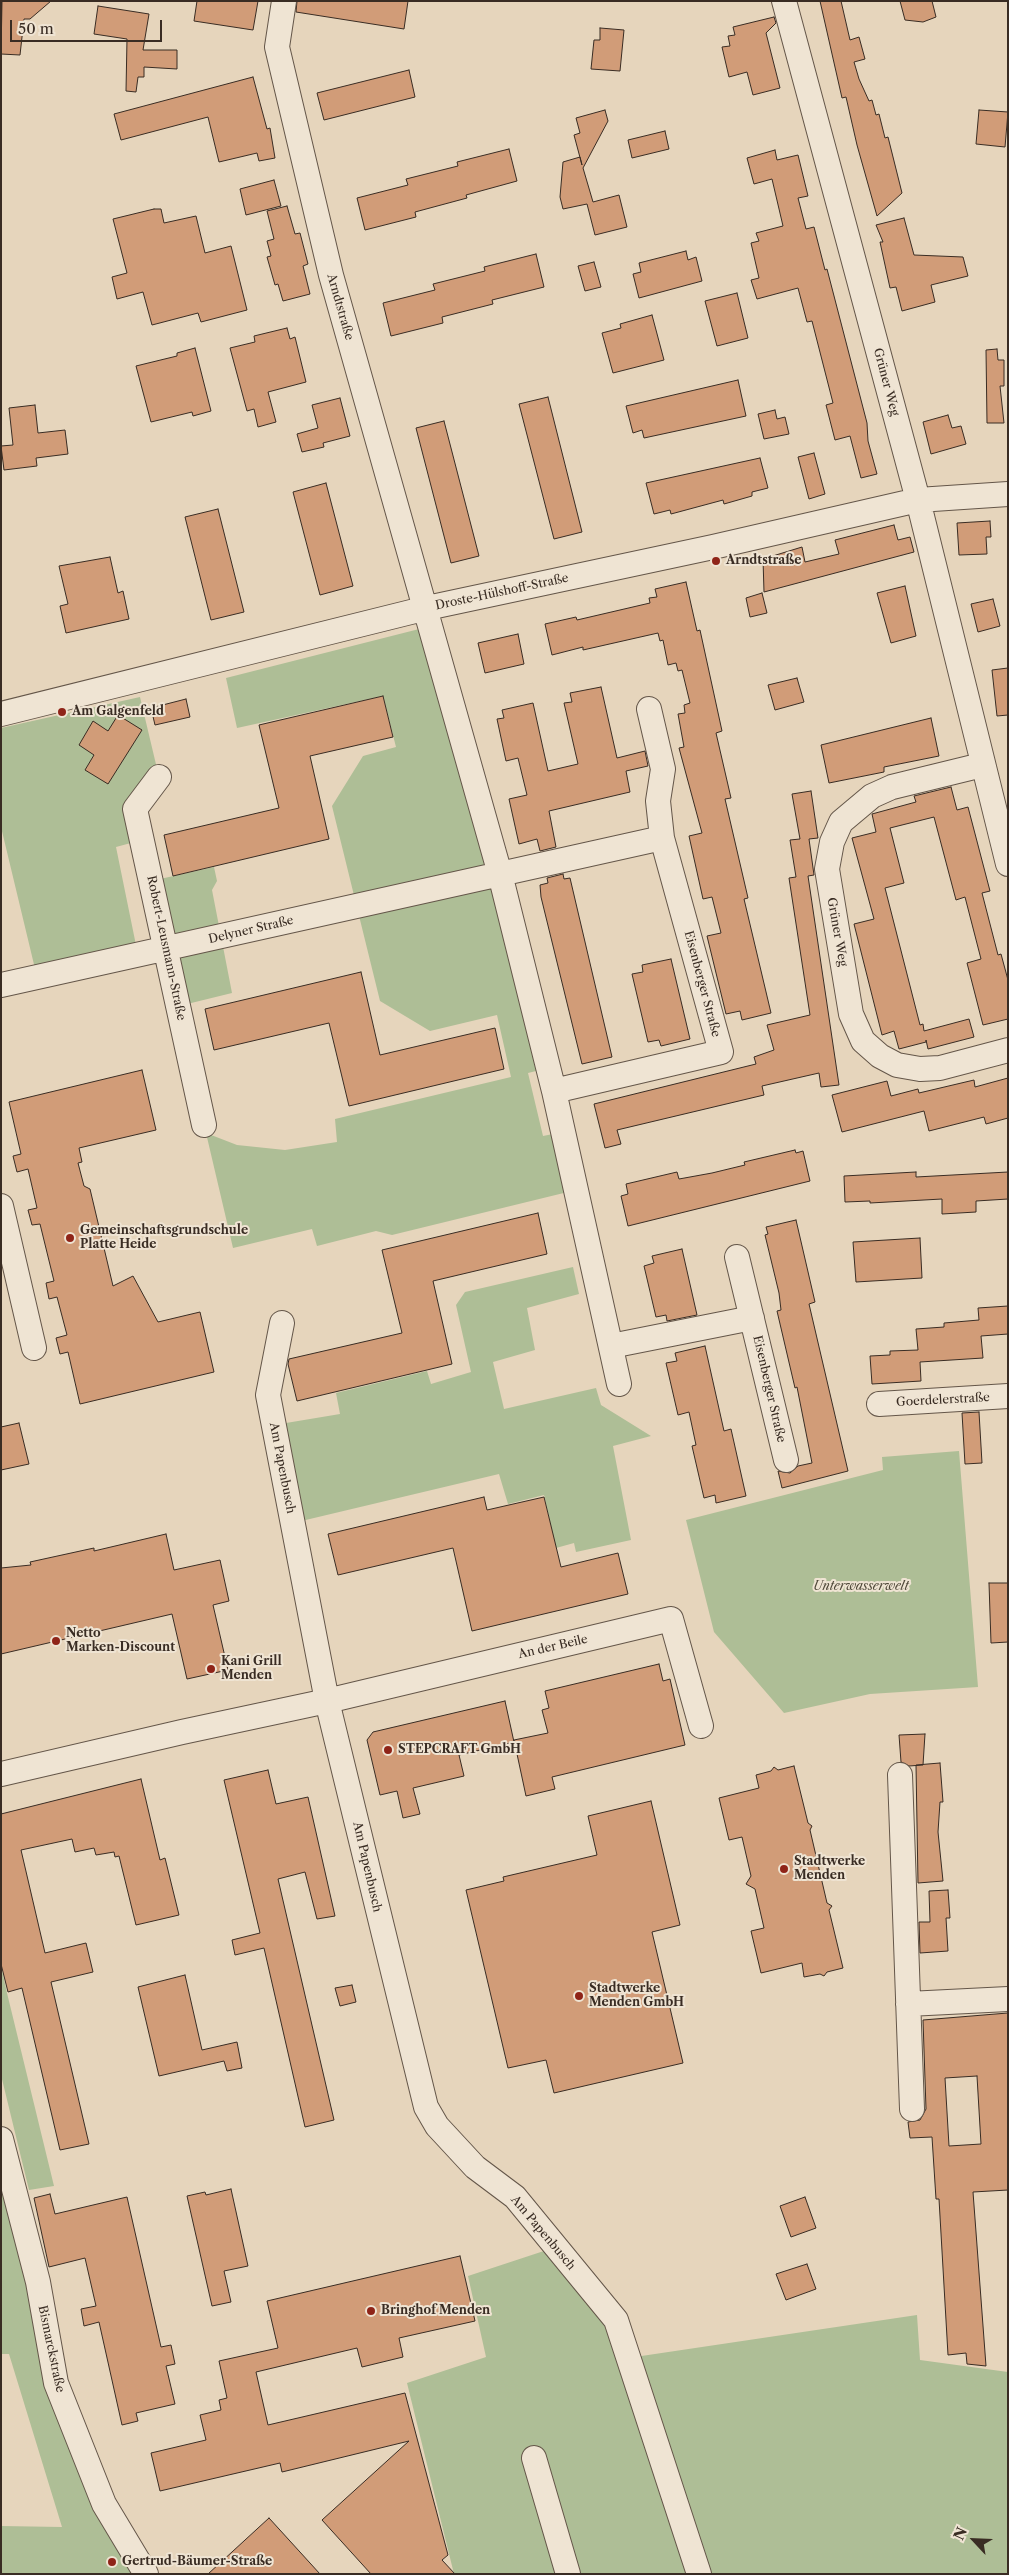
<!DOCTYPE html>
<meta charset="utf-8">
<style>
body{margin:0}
#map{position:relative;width:1009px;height:2575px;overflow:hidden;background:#e6d5bc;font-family:"Libre Caslon Text",serif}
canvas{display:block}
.frame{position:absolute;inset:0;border:2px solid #392c23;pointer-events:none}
.north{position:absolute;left:949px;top:2515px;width:50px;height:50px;-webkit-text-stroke:4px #efe4d3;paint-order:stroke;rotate:295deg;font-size:14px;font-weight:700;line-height:20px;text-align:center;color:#392c23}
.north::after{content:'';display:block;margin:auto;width:18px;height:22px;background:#392c23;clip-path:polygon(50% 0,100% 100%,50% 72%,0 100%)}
.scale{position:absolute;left:10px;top:20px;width:152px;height:22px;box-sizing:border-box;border:2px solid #392c23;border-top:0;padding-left:6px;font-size:15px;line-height:18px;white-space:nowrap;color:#392c23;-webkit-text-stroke:4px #efe4d3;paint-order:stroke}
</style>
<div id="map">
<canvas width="1009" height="2575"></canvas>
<div class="frame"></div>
<div class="north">N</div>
<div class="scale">50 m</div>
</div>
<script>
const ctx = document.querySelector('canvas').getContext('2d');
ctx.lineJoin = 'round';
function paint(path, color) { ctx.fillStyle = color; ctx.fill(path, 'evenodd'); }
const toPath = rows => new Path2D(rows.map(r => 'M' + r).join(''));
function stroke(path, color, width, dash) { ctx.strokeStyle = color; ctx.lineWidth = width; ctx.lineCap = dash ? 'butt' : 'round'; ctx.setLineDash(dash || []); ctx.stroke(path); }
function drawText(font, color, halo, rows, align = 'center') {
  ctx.font = font + ' "Libre Caslon Text",serif'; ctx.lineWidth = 4; ctx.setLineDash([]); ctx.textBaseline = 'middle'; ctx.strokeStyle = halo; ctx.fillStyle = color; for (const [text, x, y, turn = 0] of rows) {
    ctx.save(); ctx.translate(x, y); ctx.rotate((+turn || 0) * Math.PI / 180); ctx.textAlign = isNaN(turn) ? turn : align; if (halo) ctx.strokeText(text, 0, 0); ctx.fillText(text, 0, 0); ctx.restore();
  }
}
paint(toPath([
 [431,626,548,1068,528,1073,543,1136,563,1132,576,1190,392,1235,376,1231,317,1246,312,1229,233,1248,206,1133,237,1145,285,1150,337,1142,335,1119,511,1077,497,1015,430,1031,380,1001,332,806,363,756,396,747,383,696,237,728,226,678],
 [140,697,159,777,135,809,142,840,116,847,138,955,37,977,1,827,1,728],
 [214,867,217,881,212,890,232,993,179,1006,151,881],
 [573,1267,579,1294,527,1308,535,1350,493,1362,504,1409,596,1388,601,1405,651,1436,613,1446,631,1540,576,1552,574,1543,556,1548,544,1495,508,1504,499,1474,293,1523,274,1425,340,1414,336,1393,427,1371,431,1384,471,1372,456,1305,465,1292],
 [959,1451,978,1687,870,1694,784,1713,714,1632,686,1520,883,1470,882,1457],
 [1,1966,7,1993,54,2186,29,2190,1,2075],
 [1,2144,56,2383,144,2574,1,2574,1,2526,62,2527,9,2354,1,2354],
 [556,2247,628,2358,917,2315,920,2360,1008,2372,1008,2574,454,2574,407,2383,486,2357,468,2276]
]), '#aebe96');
const building = toPath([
 [2,1,51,1,30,19,24,19,20,55,1,54,2,1],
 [197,1,258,1,253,30,194,21,197,1],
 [297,1,408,1,404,29,296,12,297,1],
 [820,1,841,1,850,40,859,37,865,59,854,62,859,79,869,101,872,100,876,115,879,114,885,138,888,137,902,193,877,216,857,145,846,97,842,98,820,1],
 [900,1,932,1,936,17,923,22,905,20,900,1],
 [98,6,149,14,143,50,177,50,177,69,144,67,144,77,138,77,136,92,126,91,127,39,94,34,98,6],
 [774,17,776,23,766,33,780,88,753,95,747,72,729,77,722,47,730,46,728,36,735,35,733,27,774,17],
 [600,28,624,30,620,71,591,69,594,40,600,40,600,28],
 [409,70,415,97,324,120,317,93,409,70],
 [253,77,267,129,270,128,275,158,259,161,257,153,219,162,208,117,121,140,114,114,253,77],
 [605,110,608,121,583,168,593,202,619,195,627,227,595,235,587,204,563,209,560,197,563,162,580,157,582,165,574,135,580,133,576,118,605,110],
 [979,110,1008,112,1005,147,976,144,979,110],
 [665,131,669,149,632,158,628,140,665,131],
 [509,149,517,181,466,195,467,198,415,212,416,217,365,230,357,198,408,185,406,179,458,166,457,162,509,149],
 [775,150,777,160,798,155,808,196,798,198,806,229,814,227,825,270,827,269,867,423,868,441,877,474,861,478,850,436,835,440,826,405,833,403,812,321,807,322,798,288,757,299,751,280,759,278,751,243,759,241,756,233,783,226,772,179,754,184,747,158,775,150],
 [274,180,281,206,246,215,240,189,274,180],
 [287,206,295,234,300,233,308,264,303,266,310,294,283,301,278,284,275,285,267,257,271,256,267,241,274,239,267,211,287,206],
 [154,209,161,209,164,223,196,216,205,253,231,246,247,310,201,322,198,313,152,325,143,292,117,299,112,277,127,273,113,219,154,209],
 [904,218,914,255,963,257,968,276,931,285,935,302,902,311,896,287,890,288,880,242,883,242,876,225,904,218],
 [686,251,688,260,696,257,702,281,639,298,633,274,641,272,639,263,686,251],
 [536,254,544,287,492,300,493,304,442,317,443,323,391,336,383,303,435,290,433,284,485,271,484,267,536,254],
 [594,262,601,287,585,291,578,266,594,262],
 [737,293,748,338,717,346,705,301,737,293],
 [652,315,664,360,613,373,602,333,621,328,620,324,652,315],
 [287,328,290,339,295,337,306,382,268,392,276,422,258,427,254,409,247,411,230,348,255,342,254,336,287,328],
 [195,348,211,411,193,416,192,412,151,422,136,366,177,356,177,353,195,348],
 [997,349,998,360,1004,360,1004,386,1000,386,1004,423,987,423,986,350,997,349],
 [738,380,746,416,644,438,642,430,633,433,626,406,738,380],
 [548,397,582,532,554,539,519,404,548,397],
 [340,398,350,436,323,443,324,447,302,452,297,434,318,428,312,405,340,398],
 [35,405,38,433,65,430,68,454,36,458,37,466,4,470,1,446,13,445,9,408,35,405],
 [775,410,777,419,785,417,789,434,764,439,758,414,775,410],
 [948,415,952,428,961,426,966,444,931,454,923,422,948,415],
 [444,421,479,556,451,563,416,428,444,421],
 [814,453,825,494,809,499,798,457,814,453],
 [760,458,768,488,752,492,752,496,724,504,723,500,671,514,670,510,654,514,646,483,760,458],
 [326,483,353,586,320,595,293,492,326,483],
 [218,509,244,612,211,620,185,517,218,509],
 [990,521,991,537,986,537,987,554,959,555,957,523,990,521],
 [894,525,898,540,910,537,914,552,764,592,763,559,802,547,805,562,839,554,835,540,894,525],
 [110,557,118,593,123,591,129,619,66,633,60,606,68,604,59,566,110,557],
 [686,582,697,631,700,630,722,731,716,733,731,798,725,799,748,898,744,899,771,1013,742,1020,740,1011,726,1014,707,936,721,933,712,897,703,899,689,836,702,833,679,748,684,747,678,714,685,713,684,705,690,703,682,670,678,671,676,663,668,665,663,640,660,641,658,633,583,650,583,647,552,655,545,624,576,617,577,620,650,603,649,598,657,597,655,589,686,582],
 [905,586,916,636,891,643,877,593,905,586],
 [762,593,767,613,750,617,746,598,762,593],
 [993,599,1000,626,978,632,971,604,993,599],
 [518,634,524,664,485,673,478,643,518,634],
 [1008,668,1008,715,997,716,992,670,1008,668],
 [797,678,804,702,775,710,768,685,797,678],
 [601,687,617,758,645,751,648,766,626,771,630,792,549,811,556,847,540,851,537,839,519,844,509,799,527,795,518,758,506,761,497,719,504,718,502,710,533,703,548,771,578,764,564,703,572,702,570,693,601,687],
 [383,696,393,737,310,756,329,839,173,876,164,835,279,808,259,725,383,696],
 [186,699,190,717,155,725,151,708,186,699],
 [118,715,142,730,108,784,85,770,94,755,79,745,93,721,108,731,118,715],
 [931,718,939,756,884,767,884,772,829,783,821,745,931,718],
 [951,787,957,810,968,807,990,891,982,893,998,955,1001,954,1008,980,1008,1019,983,1025,967,963,981,959,965,897,956,900,934,817,890,828,904,883,885,888,920,1025,923,1024,924,1031,969,1019,974,1037,928,1049,926,1040,926,1042,899,1049,894,1031,882,1035,854,924,874,919,852,838,876,832,872,814,916,802,914,796,951,787],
 [811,791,818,838,809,839,814,875,808,876,839,1085,821,1087,819,1073,762,1086,764,1095,617,1130,621,1144,605,1148,594,1104,756,1064,754,1057,774,1050,767,1025,810,1015,789,878,796,877,790,840,800,839,792,794,811,791],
 [563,874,564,879,570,878,612,1057,582,1064,541,897,540,885,548,883,547,878,563,874],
 [671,959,690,1039,661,1046,659,1040,648,1042,632,974,643,972,642,965,671,959],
 [361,972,380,1055,495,1028,504,1069,349,1106,329,1023,214,1050,205,1009,361,972],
 [142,1070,156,1130,79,1148,82,1162,78,1163,84,1186,90,1189,113,1286,133,1276,158,1322,200,1312,214,1372,80,1404,68,1352,60,1354,56,1338,67,1335,57,1297,49,1299,46,1283,54,1281,40,1224,32,1225,28,1210,37,1208,28,1169,17,1172,13,1156,21,1154,9,1102,142,1070],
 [1008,1078,1008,1118,986,1124,984,1117,929,1131,924,1111,842,1132,832,1095,887,1081,891,1096,918,1089,919,1093,974,1080,975,1087,1008,1078],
 [795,1150,796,1153,803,1151,810,1181,628,1226,621,1196,628,1194,626,1184,677,1172,679,1179,712,1173,745,1165,744,1162,795,1150],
 [916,1172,916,1177,1008,1172,1008,1199,976,1201,976,1212,942,1214,942,1199,870,1203,870,1201,845,1202,844,1176,916,1172],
 [538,1213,547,1254,433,1281,452,1364,297,1401,288,1364,289,1359,402,1333,382,1250,538,1213],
 [796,1220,815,1302,809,1304,848,1471,782,1488,778,1471,790,1473,798,1466,812,1463,797,1387,795,1388,777,1311,781,1310,779,1293,765,1235,768,1234,766,1227,796,1220],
 [920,1238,922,1278,856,1282,853,1242,920,1238],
 [682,1249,697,1315,667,1321,666,1315,656,1317,644,1266,654,1263,652,1256,682,1249],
 [1008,1306,1008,1334,981,1336,983,1358,920,1362,921,1381,872,1384,870,1356,890,1355,890,1351,918,1350,916,1329,944,1327,944,1323,979,1320,978,1308,1008,1306],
 [705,1346,724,1431,731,1429,746,1496,716,1503,715,1495,704,1498,692,1446,696,1445,689,1412,678,1415,666,1363,677,1361,675,1353,705,1346],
 [979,1412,982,1463,965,1464,962,1413,979,1412],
 [19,1423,29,1464,1,1470,1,1427,19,1423],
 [484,1497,487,1510,544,1497,561,1567,618,1553,628,1594,472,1631,453,1548,338,1575,328,1534,484,1497],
 [166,1534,174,1570,220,1560,229,1601,213,1605,228,1670,187,1679,172,1614,1,1654,1,1568,31,1565,30,1562,94,1548,94,1551,166,1534],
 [989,1583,1008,1583,1008,1642,991,1643,989,1583],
 [659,1664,663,1681,670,1679,685,1745,552,1777,555,1789,526,1796,514,1740,548,1733,542,1710,549,1708,545,1691,659,1664],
 [505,1701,514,1742,459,1755,464,1776,413,1788,420,1814,403,1818,397,1791,380,1795,367,1740,373,1732,505,1701],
 [925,1734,923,1765,909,1766,901,1762,899,1735,925,1734],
 [940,1763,943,1802,940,1802,938,1832,943,1881,918,1883,916,1765,940,1763],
 [794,1766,808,1823,812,1826,810,1830,827,1903,832,1906,829,1910,843,1968,827,1972,824,1976,820,1974,804,1977,802,1963,761,1973,751,1931,764,1928,755,1889,746,1884,751,1876,742,1837,729,1840,719,1798,759,1788,756,1775,771,1771,774,1767,778,1770,794,1766],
 [268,1770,276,1804,308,1797,335,1916,317,1919,305,1872,278,1879,334,2120,305,2127,264,1948,235,1955,232,1940,260,1933,224,1780,268,1770],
 [141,1779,160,1860,165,1858,179,1915,136,1925,119,1856,115,1857,114,1852,96,1855,94,1848,75,1852,72,1839,21,1850,45,1953,86,1943,93,1972,51,1982,89,2144,60,2150,22,1988,8,1992,1,1964,1,1814,141,1779],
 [651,1801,680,1925,652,1932,683,2063,554,2093,546,2060,508,2068,466,1890,504,1881,503,1877,597,1855,588,1816,651,1801],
 [948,1890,950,1918,946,1918,948,1951,920,1953,919,1922,930,1922,929,1891,948,1890],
 [185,1975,202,2050,237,2042,242,2068,227,2071,224,2061,159,2076,138,1987,185,1975],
 [352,1985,356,2002,340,2006,335,1988,352,1985],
 [1008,2013,1008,2190,973,2192,986,2366,967,2364,966,2353,948,2355,939,2199,936,2199,932,2137,910,2138,908,2122,920,2120,926,2109,923,2020,1008,2013],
 [977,2076,981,2144,949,2146,945,2078,977,2076],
 [231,2189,248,2266,224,2271,231,2302,212,2306,187,2196,205,2192,206,2195,231,2189],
 [50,2194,55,2214,127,2197,161,2347,171,2345,175,2364,166,2366,175,2404,136,2413,138,2421,122,2425,99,2322,84,2326,81,2309,96,2306,85,2258,49,2267,34,2198,50,2194],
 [805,2197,816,2228,791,2237,780,2206,805,2197],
 [460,2256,475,2321,399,2338,403,2357,362,2367,357,2348,256,2372,268,2425,405,2393,448,2555,442,2560,455,2574,371,2574,322,2520,409,2441,282,2472,280,2463,160,2491,151,2453,206,2440,200,2415,221,2410,219,2400,227,2398,219,2361,278,2348,267,2301,460,2256],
 [807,2264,816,2289,786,2300,776,2274,807,2264],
 [269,2518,320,2574,208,2574,269,2518]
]);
paint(building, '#d19c78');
stroke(building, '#392c23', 1);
const street = toPath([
 [284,1,277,47,331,275,500,874,554,1091,619,1384],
 [784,1,918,500,1008,864],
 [649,709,663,769,658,801,662,838],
 [1,714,427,608,713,547,918,500,1008,494],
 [982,765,892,787,872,796,841,822,832,842,827,869,851,1014,863,1041,880,1056,897,1065,920,1069,940,1068,1008,1050],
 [159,777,135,809,204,1125],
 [1,985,662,838,721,1052,554,1091],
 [1,1206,34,1348],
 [737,1257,786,1460],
 [282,1323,268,1395,327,1701,426,2107,437,2126,475,2167,515,2197,616,2320,699,2574],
 [611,1346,752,1318],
 [879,1404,1008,1396],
 [1,1774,182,1732,327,1701,671,1619,701,1726],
 [900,1775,912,2109],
 [908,2004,1008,1999],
 [1,2139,38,2282,56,2383,104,2504,146,2574],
 [534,2458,568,2574]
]);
stroke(street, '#645649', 26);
stroke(street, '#efe4d3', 24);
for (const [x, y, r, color] of [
 [716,561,5,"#8f2418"],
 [62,712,5,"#8f2418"],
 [70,1238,5,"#8f2418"],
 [56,1641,5,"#8f2418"],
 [211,1669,5,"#8f2418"],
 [388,1750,5,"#8f2418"],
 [784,1869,5,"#8f2418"],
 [579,1996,5,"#8f2418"],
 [371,2311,5,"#8f2418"],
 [112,2562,5,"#8f2418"]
]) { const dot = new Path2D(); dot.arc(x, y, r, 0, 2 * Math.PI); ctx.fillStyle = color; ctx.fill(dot); stroke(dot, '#efe4d3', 2); }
drawText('12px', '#392c23', '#efe4d3', [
 ["Arndtstraße",340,307,74],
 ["Grüner Weg",886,382,75],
 ["Droste-Hülshoff-Straße",502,592,-12],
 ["Delyner Straße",251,930,-13],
 ["Grüner Weg",837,932,80],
 ["Robert-Leusmann-Straße",166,948,78],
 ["Eisenberger Straße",702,984,75],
 ["Eisenberger Straße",769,1389,77],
 ["Goerdelerstraße",943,1400,-3],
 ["Am Papenbusch",282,1468,79],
 ["An der Beile",553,1647,-13],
 ["Am Papenbusch",367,1867,77],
 ["Am Papenbusch",543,2233,50],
 ["Bismarckstraße",51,2349,78]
]);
drawText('bold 12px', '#392c23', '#efe4d3', [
 ["Arndtstraße",726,561],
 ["Am Galgenfeld",72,712],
 ["Gemeinschaftsgrundschule",80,1231],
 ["Platte Heide",80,1245],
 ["Netto",66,1634],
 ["Marken-Discount",66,1648],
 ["Kani Grill",221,1662],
 ["Menden",221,1676],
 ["STEPCRAFT GmbH",398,1750],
 ["Stadtwerke",794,1862],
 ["Menden",794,1876],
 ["Stadtwerke",589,1989],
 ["Menden GmbH",589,2003],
 ["Bringhof Menden",381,2311],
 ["Gertrud-Bäumer-Straße",122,2562]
], 'left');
drawText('italic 12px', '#50493a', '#efe4d3', [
 ["Unterwasserwelt",861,1587]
]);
</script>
